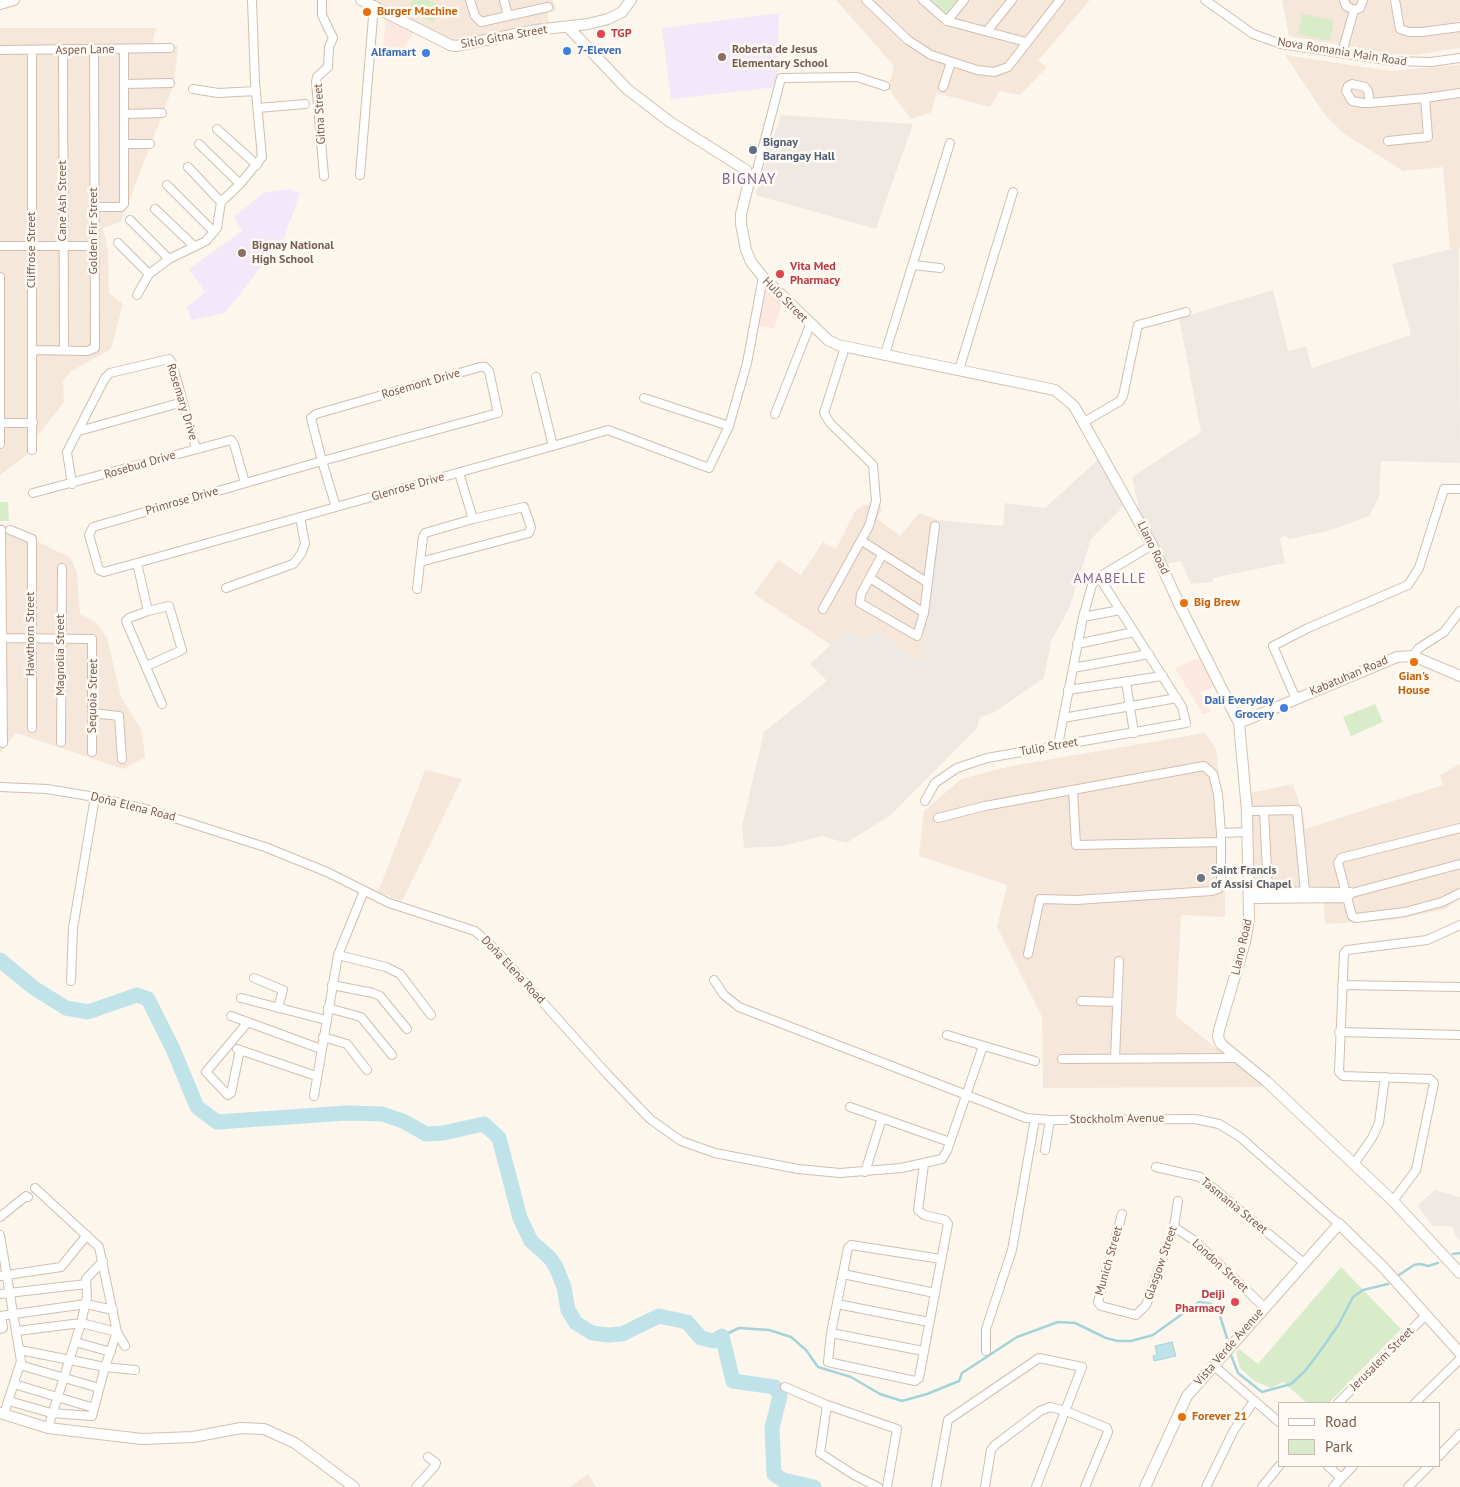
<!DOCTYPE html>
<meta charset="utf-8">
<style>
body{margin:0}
#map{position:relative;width:1460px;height:1487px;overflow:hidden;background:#fdf6ec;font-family:"PT Sans",sans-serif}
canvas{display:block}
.legend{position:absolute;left:1278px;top:1402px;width:162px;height:65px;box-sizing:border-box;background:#fffaf3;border:1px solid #cabbb1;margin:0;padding:6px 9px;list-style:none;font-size:15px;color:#7a5c4d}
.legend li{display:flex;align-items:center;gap:10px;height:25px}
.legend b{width:25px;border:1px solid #cabbb1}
</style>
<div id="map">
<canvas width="1460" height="1487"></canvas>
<ul class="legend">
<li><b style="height:6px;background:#fff"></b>Road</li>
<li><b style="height:14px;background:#d8ecc9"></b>Park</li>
</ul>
</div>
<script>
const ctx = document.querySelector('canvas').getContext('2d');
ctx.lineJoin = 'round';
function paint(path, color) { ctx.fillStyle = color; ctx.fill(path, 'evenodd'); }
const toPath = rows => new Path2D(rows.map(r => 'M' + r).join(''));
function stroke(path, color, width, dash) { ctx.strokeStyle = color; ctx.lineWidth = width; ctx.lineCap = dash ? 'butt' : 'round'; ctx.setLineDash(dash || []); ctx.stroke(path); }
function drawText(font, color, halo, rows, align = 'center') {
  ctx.font = font + ' "PT Sans",sans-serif'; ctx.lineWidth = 5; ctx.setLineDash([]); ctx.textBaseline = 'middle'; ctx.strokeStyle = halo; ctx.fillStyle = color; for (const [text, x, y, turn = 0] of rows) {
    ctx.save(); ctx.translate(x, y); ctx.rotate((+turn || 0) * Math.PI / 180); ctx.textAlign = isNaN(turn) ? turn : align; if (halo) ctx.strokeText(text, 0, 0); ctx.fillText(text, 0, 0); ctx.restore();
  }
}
paint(toPath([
 [373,0,553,0,557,10,547,13,549,23,461,40,449,38],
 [836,0,1090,0,1038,61,1047,67,1020,95,1000,91,990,107,936,93,932,112,911,119,888,88,894,66],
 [1282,0,1460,0,1460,48,1416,55,1391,54,1289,36],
 [0,28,156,28,152,45,178,46,174,84,121,222,103,228,108,250,109,293,123,304,111,349,70,372,63,381,64,402,35,439,34,450,0,475],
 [1285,55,1390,71,1460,65,1460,249,1459,247,1450,249,1443,167,1403,171,1343,133,1325,115],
 [876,504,882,508,878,519,900,536,919,513,939,520,923,663,873,630,868,639,847,630,831,645,754,594,778,560,801,575,823,542,836,549,855,511,863,505],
 [0,523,71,558,77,573,80,614,97,623,107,638,121,697,142,731,145,757,123,769,16,733,0,753],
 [1205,733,1216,749,1224,820,1225,917,1181,915,1176,1016,1265,1087,1043,1088,1042,1017,997,927,1007,885,919,856,924,811,961,779,1011,766],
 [1460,764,1460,898,1445,909,1394,920,1325,924,1324,903,1256,902,1250,793,1293,784,1304,818,1305,829,1443,785,1440,775],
 [425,770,462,779,402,901,378,892],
 [588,1474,596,1487,570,1487]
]), '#f5e8da');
paint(toPath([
 [386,18,414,32,403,50,383,48],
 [765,285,783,301,774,328,758,326],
 [1199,658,1215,686,1200,693,1210,712,1203,714,1175,668]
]), '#fde8e0');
paint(toPath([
 [781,115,913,124,876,229,755,195],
 [1459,247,1460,463,1381,461,1379,497,1369,516,1328,531,1289,539,1285,535,1280,538,1285,563,1213,578,1213,582,1191,584,1181,561,1165,564,1140,514,1132,477,1201,432,1179,318,1273,290,1288,351,1306,346,1312,368,1411,335,1392,264],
 [1100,458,1125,505,1091,539,1069,609,1051,641,1044,678,993,713,980,717,977,728,891,815,846,843,822,836,783,846,744,848,742,826,764,732,827,681,810,664,847,630,867,639,873,630,923,663,939,520,1003,526,1005,503,1045,508],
 [1435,1190,1460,1197,1460,1240,1457,1238,1452,1226,1433,1226,1417,1206]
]), '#efe9e4');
paint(toPath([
 [779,13,777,87,671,99,662,28],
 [290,189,300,193,285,236,225,313,191,320,187,307,205,292,189,269,242,231,234,217,263,193]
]), '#f3e8fa');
paint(toPath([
 [412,0,427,0,440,4,434,22,408,13],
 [925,0,959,0,946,17],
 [1302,14,1334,20,1330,41,1297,34],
 [0,502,8,502,9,521,0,521],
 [1375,704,1383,722,1351,736,1343,717],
 [1341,1267,1401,1329,1329,1403,1307,1403,1283,1382,1271,1388,1254,1381,1240,1368,1236,1352,1239,1349,1258,1364]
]), '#d8ecc9');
const water = toPath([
 [1172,1342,1176,1356,1154,1361,1153,1356,1157,1355,1155,1346,1172,1342]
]);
paint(water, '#bfe3e8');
stroke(water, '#a5d3da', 1);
stroke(toPath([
 [1453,1254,1460,1253],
 [1399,1275,1414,1265,1420,1264,1428,1266,1438,1263],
 [722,1336,739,1328,769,1330,791,1337,806,1350,818,1367,851,1377,880,1394,902,1401,927,1394,959,1381,962,1373,1017,1337,1058,1322,1075,1323,1106,1338,1118,1341,1131,1341,1153,1335,1199,1302,1212,1304,1218,1310,1227,1338],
 [1231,1355,1238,1373,1262,1392,1291,1384,1305,1371,1321,1350,1339,1324,1353,1297,1363,1290,1388,1284]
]), '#a5d3da', 2.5);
stroke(toPath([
 [0,960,34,988,66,1008,88,1012,137,995,148,999,173,1049,197,1107,217,1122,347,1113,382,1114,403,1121,426,1134,443,1133,484,1124,499,1138,520,1218,531,1241,550,1258,556,1267,564,1287,568,1310,576,1323,592,1333,609,1335,622,1334,659,1316,687,1322,701,1338,714,1341,722,1336,733,1381,775,1387,780,1396,772,1428,774,1474,783,1480,814,1487]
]), '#bfe3e8', 15);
const street = toPath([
 [322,0,322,15,333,38,329,47,328,67,317,77,316,82,324,176],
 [470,0,475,16,481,22,548,7],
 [504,0,508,16],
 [866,0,908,40,931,55,977,70,994,72,1008,67,1060,0],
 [923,0,947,21,964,0],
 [1205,0,1253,34,1281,44,1393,61,1431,62,1460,58],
 [1344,0,1346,6,1354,10,1360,8,1363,0],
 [1395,0,1400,29,1409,32,1422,32,1460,27],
 [947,21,1026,42],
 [987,31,1012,0],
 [0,50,170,48],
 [32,50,32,450],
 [63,50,64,351],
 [1342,53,1354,10],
 [125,84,170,83],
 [943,87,951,62],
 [193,89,218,93,256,91],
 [1370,103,1368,91,1365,87,1352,84,1348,86,1346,91,1352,101,1363,103,1370,103,1425,98,1460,93],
 [258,108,305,104],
 [125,114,162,113],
 [217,129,257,165],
 [1388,141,1428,137,1425,98],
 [125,144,150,144],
 [199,144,240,184],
 [188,167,221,202],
 [360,175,374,5],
 [749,180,757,170,781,78,857,77,885,86],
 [167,185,214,232],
 [93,207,121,207,124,204,124,49],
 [155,209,194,246],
 [130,220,169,259],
 [118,243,149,274],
 [0,246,94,246],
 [913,265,940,268],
 [0,277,0,444],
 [137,295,149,274,169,259,206,241,217,228,221,202,240,184,262,157,255,82,252,0],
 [32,350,87,351,95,348,94,50],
 [885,354,950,143],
 [959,370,1013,192],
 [536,377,553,446],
 [644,398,729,426],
 [775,414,810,325],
 [1084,422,1120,401,1123,396,1138,325,1186,312],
 [0,423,33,423],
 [79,431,183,402],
 [459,473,473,519],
 [72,484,67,452,105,378,110,373,169,359,172,363,196,449],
 [33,493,231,440,234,444,245,483],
 [336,507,322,461,311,418,316,414,480,367,485,367,489,371,498,413,322,461,93,527,89,535,99,570,104,572,137,563,336,507,553,446,608,430,709,468,729,426,747,363,763,277],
 [1,530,3,743],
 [10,530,32,539,32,728],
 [862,541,928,583],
 [882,555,861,594,860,603,917,636,924,613,935,526],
 [137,563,148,611,129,618,126,621,162,704],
 [870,578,924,613],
 [226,588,293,564,301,554,305,544,300,517],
 [417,589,420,562,423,537,425,533,473,519,524,507,531,527,529,533,420,562],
 [823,609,869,526,876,501,873,465,830,423,824,413,845,347],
 [1083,617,1120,610],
 [0,638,92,639,92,752],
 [1077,644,1134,632],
 [1413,656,1419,648,1444,632,1460,611],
 [147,666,182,650,169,606,148,611],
 [1073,668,1149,654],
 [1126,682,1134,733],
 [1068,690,1163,676],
 [1296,699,1273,646,1308,628,1408,585,1419,568,1444,489,1460,489],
 [92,713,119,716,122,759],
 [1063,718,1177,698],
 [61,742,62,568],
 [1058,745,1083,617,1092,585,1099,577,1152,545],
 [0,787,47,789,95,797,146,809,265,847,327,872,389,903,475,931,495,949,608,1075,650,1119,681,1141,715,1153,798,1169,840,1173,901,1168,942,1159,947,1151,983,1046],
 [1073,790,1076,845,1221,842],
 [925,801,935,783,957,768,987,758,1186,723,1182,707,1099,577],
 [1247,811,1297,810,1305,891],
 [1264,811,1268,891],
 [938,818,985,806,1204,766,1213,774,1218,794,1221,833,1221,883,1218,889,1212,891,1076,900,1040,899,1028,954],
 [1460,828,1341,858,1338,863,1352,916,1356,918,1405,912,1442,902,1460,893],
 [1221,833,1248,832],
 [1250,891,1350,892],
 [1250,899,1347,898,1352,893,1460,864],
 [338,955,386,967,400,974,431,1015],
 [254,978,283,990,278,1008],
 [714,980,724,995,739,1007,1026,1118,1050,1120,1195,1119,1219,1124,1240,1137,1339,1224],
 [71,981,73,928,95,797],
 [332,985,373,993,380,996,407,1029],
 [1342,985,1460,987],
 [241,998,326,1020],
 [1081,1001,1117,1002],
 [328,1008,361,1017,392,1055],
 [231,1016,321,1049],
 [1339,1032,1460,1035],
 [947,1035,1035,1061],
 [323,1037,347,1044,367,1070],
 [237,1049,316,1076],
 [240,1050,231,1093,228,1095,206,1072,248,1022],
 [1062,1059,1238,1058],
 [1115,1059,1119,961],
 [314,1096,338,955,364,891],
 [850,1107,950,1142],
 [1045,1150,1050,1120],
 [924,1164,918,1210,924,1215,945,1220,948,1224,919,1378,915,1381,828,1362,831,1333,848,1248,851,1245,941,1259],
 [1354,1164,1372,1138,1379,1123,1385,1077],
 [1156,1167,1200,1177,1304,1263],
 [865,1172,882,1118],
 [35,1188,99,1247,117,1332,125,1346],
 [1393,1201,1416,1170,1434,1083,1430,1079,1343,1076,1339,1072,1344,953,1347,950,1427,940,1460,925],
 [1122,1214,1098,1302,1101,1306,1136,1315,1146,1305,1174,1227,1178,1201],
 [0,1217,26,1196,28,1197],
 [1174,1227,1195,1241,1264,1307],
 [0,1235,21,1361,4,1414],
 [843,1274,935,1293],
 [0,1276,61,1267,87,1235],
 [0,1294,86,1284],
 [837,1304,929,1322],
 [0,1316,86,1304,113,1310],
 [0,1329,3,1328,1,1316],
 [17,1331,81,1323,117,1332],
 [831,1333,923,1351],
 [75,1342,111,1352],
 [20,1350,105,1367,135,1370],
 [986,1351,986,1329,1012,1250,1035,1119],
 [20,1365,99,1388],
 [1213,1365,1279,1422],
 [14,1384,94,1408],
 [785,1387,827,1405,897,1429,887,1487],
 [9,1401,51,1413,92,1416,105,1367,117,1332],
 [1338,1403,1426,1315],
 [1415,1403,1460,1359],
 [827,1405,820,1453,854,1475,878,1487],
 [48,1428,81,1323,87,1297,86,1279,103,1261],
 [1439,1456,1460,1434],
 [1328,1466,1341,1478],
 [416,1487,435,1466,436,1463,428,1457],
 [936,1487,948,1420,1039,1358,1082,1367,1036,1487],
 [985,1487,991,1450,995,1445,1040,1411,1050,1407,1066,1411,1107,1428,1108,1432,1085,1487],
 [1206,1487,1234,1430,1254,1401],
 [1262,1487,1279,1466],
 [1333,1487,1353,1466],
 [1408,1487,1429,1466]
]);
const secondary = toPath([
 [361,0,450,45,456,46,536,30,588,24,608,19,622,12,631,0],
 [0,4,14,0],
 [568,27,627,89,670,122,746,170,749,182,741,214,741,224,746,250,751,262,763,277,828,340,838,345,1055,390,1074,406,1152,545,1179,604,1239,723,1247,811,1249,918,1245,942,1219,1030,1218,1037,1221,1044,1266,1081,1393,1201,1460,1273],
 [1239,723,1397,657,1413,656,1460,676],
 [0,1413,48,1428,142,1439,193,1437,241,1428,264,1429,295,1443,354,1487],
 [1145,1487,1187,1396,1339,1224,1383,1267,1460,1353]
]);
stroke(street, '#d1beb0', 10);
stroke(secondary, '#d6c0b0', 12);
stroke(street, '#fff', 8);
stroke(secondary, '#fff', 10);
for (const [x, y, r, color] of [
 [367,12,5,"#e8710a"],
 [601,34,5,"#e0444e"],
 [567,51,5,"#3f7fe0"],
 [426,53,5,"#3f7fe0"],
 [722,57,5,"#8d6e63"],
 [753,150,5,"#5c6f8a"],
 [242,253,5,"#8d6e63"],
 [780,274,5,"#e0444e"],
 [1184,603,5,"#e8710a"],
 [1414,662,5,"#e8710a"],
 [1284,708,5,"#3f7fe0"],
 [1201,878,5,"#6b7280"],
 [1235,1302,5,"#e0444e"],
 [1182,1417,5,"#e8710a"]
]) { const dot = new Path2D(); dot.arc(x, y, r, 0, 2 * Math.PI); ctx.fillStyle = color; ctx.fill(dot); stroke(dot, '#fffaf3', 2); }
drawText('bold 12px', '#c56008', '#fffaf3', [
 ["Burger Machine",377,12],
 ["Big Brew",1194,603],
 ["Gian's",1414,677,"center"],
 ["House",1414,691,"center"],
 ["Forever 21",1192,1417]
], 'left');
drawText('bold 12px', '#be3a42', '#fffaf3', [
 ["TGP",611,34],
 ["Vita Med",790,267],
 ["Pharmacy",790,281],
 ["Deiji",1225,1295,"right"],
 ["Pharmacy",1225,1309,"right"]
], 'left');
drawText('12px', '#7a5c4d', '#fffaf3', [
 ["Sitio Gitna Street",504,37,-10],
 ["Aspen Lane",85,50,-1],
 ["Nova Romania Main Road",1342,52,9],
 ["Gitna Street",320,114,-93],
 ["Cane Ash Street",63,201,-90],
 ["Golden Fir Street",94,231,-90],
 ["Cliffrose Street",32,250,-90],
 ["Hulo Street",785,300,45],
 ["Rosemont Drive",421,384,-16],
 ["Rosemary Drive",182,402,73],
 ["Rosebud Drive",140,465,-16],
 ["Glenrose Drive",408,487,-16],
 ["Primrose Drive",182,501,-16],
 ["Llano Road",1153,548,64],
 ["Hawthorn Street",31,634,-90],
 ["Magnolia Street",61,655,-90],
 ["Kabatuhan Road",1349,676,-23],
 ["Sequoia Street",93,696,-89],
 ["Tulip Street",1049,747,-10],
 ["Doña Elena Road",133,807,14],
 ["Llano Road",1242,947,-77],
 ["Doña Elena Road",513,970,47],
 ["Stockholm Avenue",1117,1119,-1],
 ["Tasmania Street",1234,1206,39],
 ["Munich Street",1109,1261,-74],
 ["Glasgow Street",1161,1263,-71],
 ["London Street",1220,1266,43],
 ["Vista Verde Avenue",1229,1347,-49],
 ["Jerusalem Street",1382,1359,-45]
]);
drawText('bold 12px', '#785e54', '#fffaf3', [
 ["Roberta de Jesus",732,50],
 ["Elementary School",732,64],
 ["Bignay National",252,246],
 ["High School",252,260]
], 'left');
drawText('bold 12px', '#366cbe', '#fffaf3', [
 ["7-Eleven",577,51,"left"],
 ["Alfamart",416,53],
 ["Dali Everyday",1274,701],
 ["Grocery",1274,715]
], 'right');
drawText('bold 12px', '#4e5e75', '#fffaf3', [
 ["Bignay",763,143],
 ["Barangay Hall",763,157]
], 'left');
drawText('bold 12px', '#5b616d', '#fffaf3', [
 ["Saint Francis",1211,871],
 ["of Assisi Chapel",1211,885]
], 'left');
ctx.letterSpacing = '1px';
drawText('14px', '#846695', '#fffaf3', [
 ["AMABELLE",1110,579]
]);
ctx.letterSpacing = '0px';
ctx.letterSpacing = '1px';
drawText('15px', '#846695', '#fffaf3', [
 ["BIGNAY",749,180]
]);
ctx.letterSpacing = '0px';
</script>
